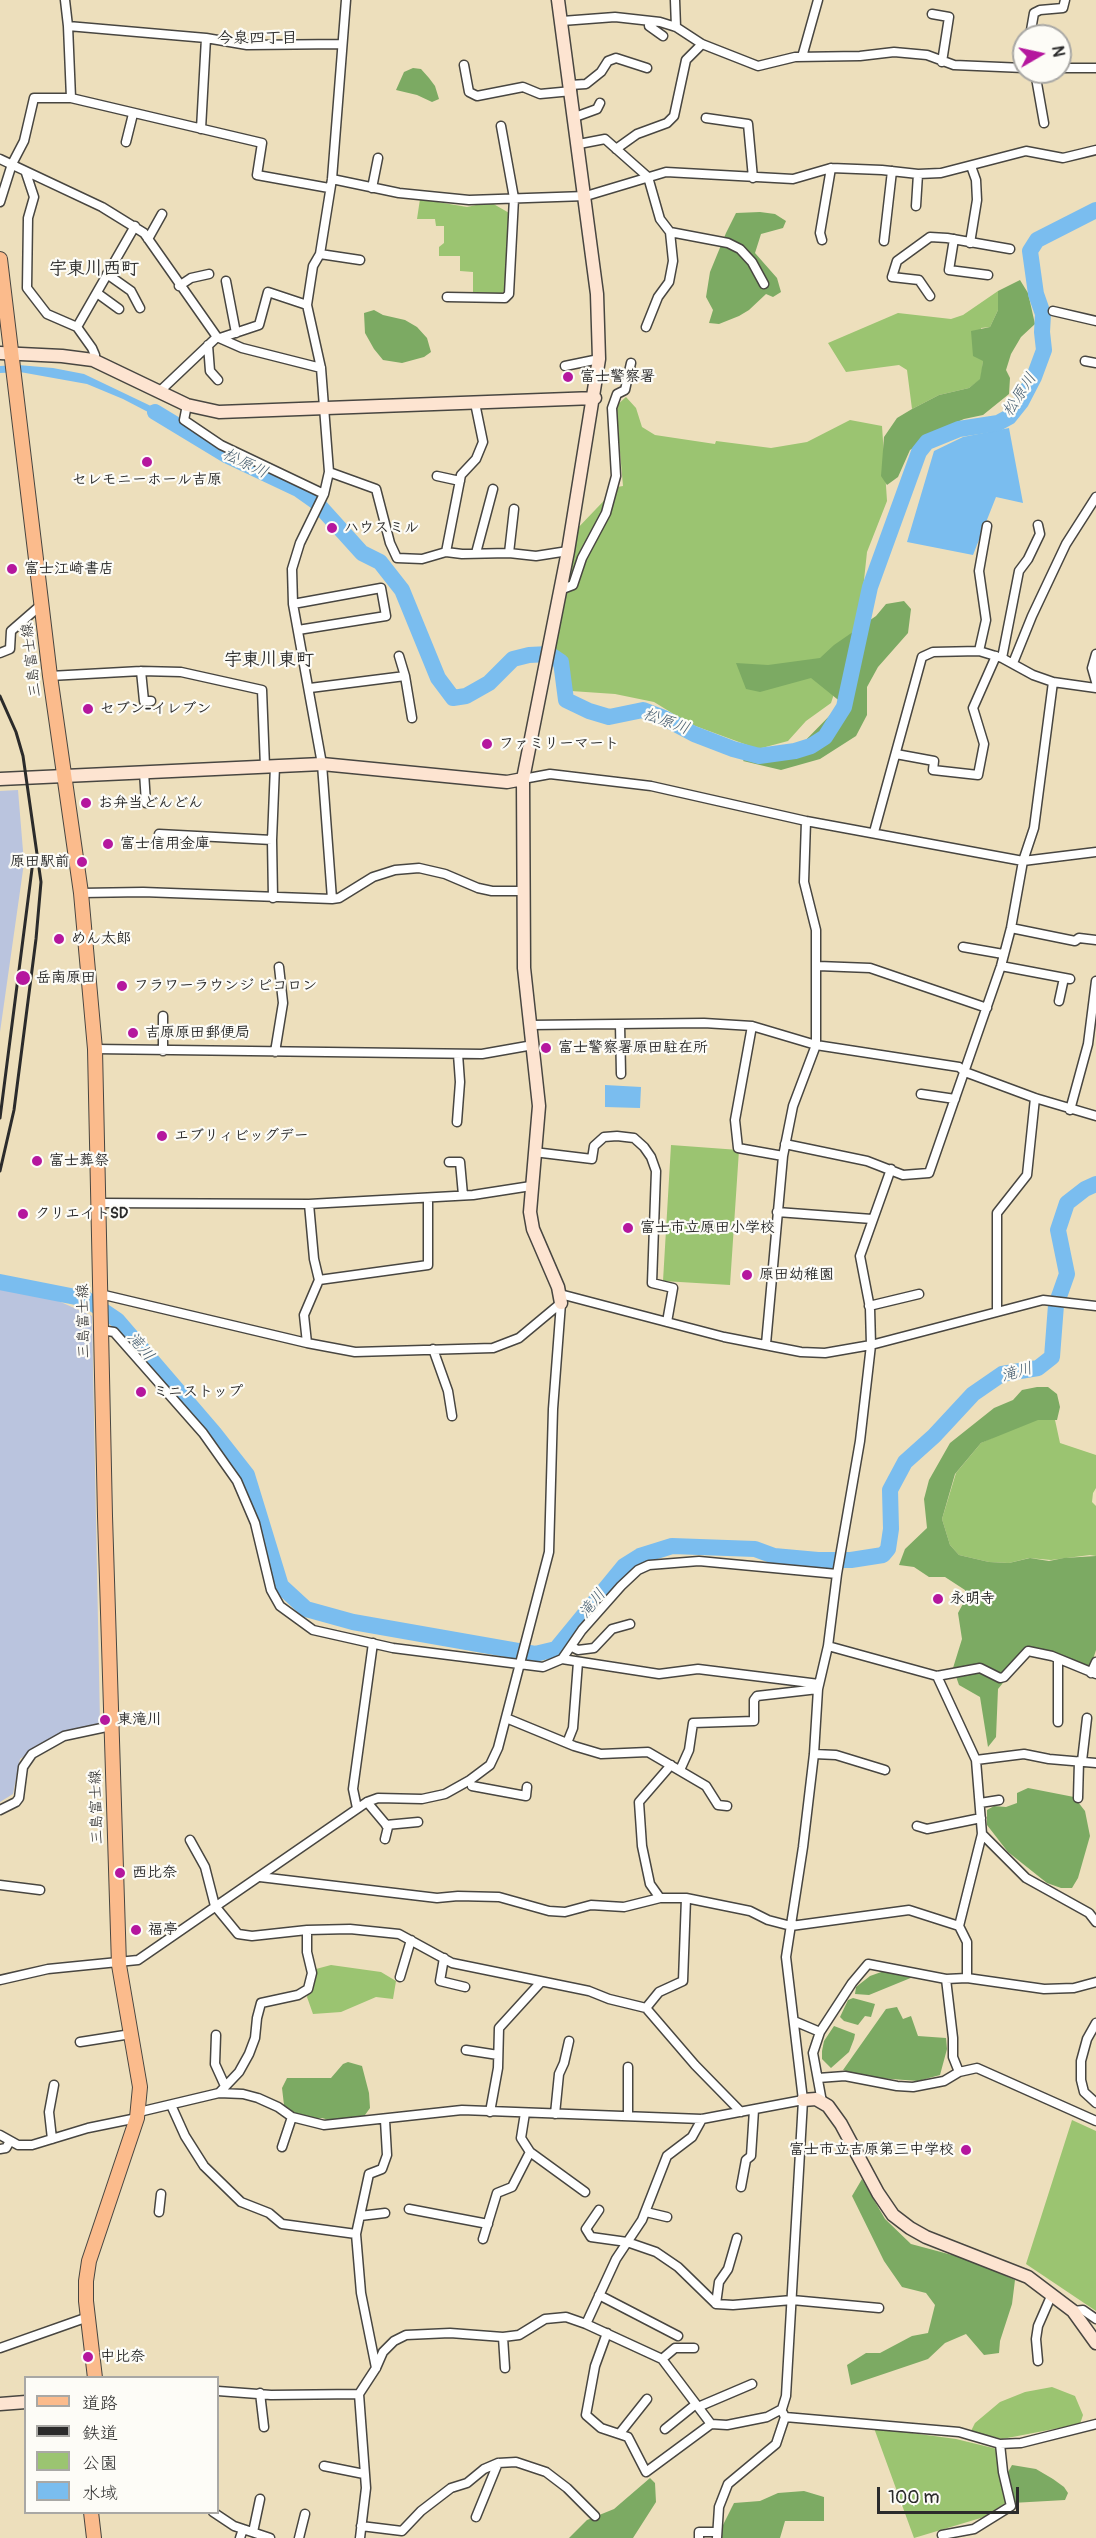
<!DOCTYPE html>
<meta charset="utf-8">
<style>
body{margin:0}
#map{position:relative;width:1096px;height:2538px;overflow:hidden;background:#eddfbc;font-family:Pangolin,"Klee One",sans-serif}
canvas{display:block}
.legend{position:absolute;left:24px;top:2376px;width:195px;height:138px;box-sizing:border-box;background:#fdfcf7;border:2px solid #a9a8a5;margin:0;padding:8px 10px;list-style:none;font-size:18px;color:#2b2b2b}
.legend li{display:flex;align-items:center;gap:12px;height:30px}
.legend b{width:30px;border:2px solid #a9a8a5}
.north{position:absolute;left:1012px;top:24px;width:60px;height:60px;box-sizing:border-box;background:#fdfcf7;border:2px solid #a9a8a5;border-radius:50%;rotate:81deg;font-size:16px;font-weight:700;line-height:24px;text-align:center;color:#2b2b2b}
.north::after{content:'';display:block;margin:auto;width:21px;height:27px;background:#b5179e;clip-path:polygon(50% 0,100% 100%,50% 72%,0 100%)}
.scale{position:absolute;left:877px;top:2487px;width:142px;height:27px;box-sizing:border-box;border:3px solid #2b2b2b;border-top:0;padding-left:8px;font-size:18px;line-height:21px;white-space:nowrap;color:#2b2b2b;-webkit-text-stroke:4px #fdfcf7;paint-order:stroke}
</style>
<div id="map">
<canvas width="1096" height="2538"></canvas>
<ul class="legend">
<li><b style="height:8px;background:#fbbb8c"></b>道路</li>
<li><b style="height:8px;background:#2b2b2b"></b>鉄道</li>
<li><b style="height:16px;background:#9bc471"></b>公園</li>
<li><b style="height:16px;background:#7abdef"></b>水域</li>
</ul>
<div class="north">N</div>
<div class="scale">100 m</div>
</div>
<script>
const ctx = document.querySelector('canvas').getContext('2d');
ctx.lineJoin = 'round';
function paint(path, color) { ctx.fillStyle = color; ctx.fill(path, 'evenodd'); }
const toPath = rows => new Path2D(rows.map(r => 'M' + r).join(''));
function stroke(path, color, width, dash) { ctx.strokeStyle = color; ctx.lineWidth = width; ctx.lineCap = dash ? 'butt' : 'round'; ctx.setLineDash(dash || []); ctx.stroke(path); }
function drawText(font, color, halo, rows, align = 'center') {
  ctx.font = font + ' Pangolin,"Klee One",sans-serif'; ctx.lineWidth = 4.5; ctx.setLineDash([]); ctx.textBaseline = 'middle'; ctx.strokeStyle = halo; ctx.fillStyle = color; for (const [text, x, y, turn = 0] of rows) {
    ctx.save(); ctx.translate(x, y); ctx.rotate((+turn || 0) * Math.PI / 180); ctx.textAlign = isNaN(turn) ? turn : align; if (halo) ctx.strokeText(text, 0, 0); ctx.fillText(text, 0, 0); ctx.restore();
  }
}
paint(toPath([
 [18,790,24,863,0,1032,0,791],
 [0,1287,54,1299,92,1316,100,1723,63,1732,20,1759,13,1794,0,1802]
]), '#bac4de');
paint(toPath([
 [420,199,467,207,490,202,511,214,508,287,500,295,473,294,473,272,460,271,460,256,439,256,439,247,444,243,444,226,436,226,435,219,417,219],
 [998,291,998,310,990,327,981,328,983,361,981,379,969,388,939,395,912,409,907,370,899,365,846,372,828,343,898,313,951,319,963,315],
 [626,397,636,408,642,427,655,435,715,444,716,441,771,448,807,442,850,420,882,426,887,501,867,552,862,599,854,633,831,703,806,721,788,741,758,749,690,724,654,702,615,694,571,691,549,654,574,532,617,487,623,486,616,406],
 [671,1145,739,1150,730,1285,663,1281],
 [1033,1419,1055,1420,1060,1443,1096,1455,1096,1488,1093,1493,1092,1502,1096,1506,1096,1556,1090,1555,1051,1560,1029,1558,1009,1563,989,1562,959,1555,950,1545,942,1519,956,1473,981,1443],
 [331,1965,381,1972,396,1981,393,1999,376,1997,341,2012,313,2014,307,1997,315,1973,316,1969],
 [1072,2120,1096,2131,1096,2311,1026,2264],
 [1052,2387,1075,2396,1083,2415,1080,2424,1002,2439,971,2431,975,2423,1000,2402,1025,2392],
 [874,2428,956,2439,997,2449,1007,2502,984,2517,914,2538]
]), '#9bc471');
paint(toPath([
 [413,68,421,69,429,78,435,86,439,99,432,102,417,95,396,90,404,72],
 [760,212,775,214,786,221,783,228,761,234,755,253,777,278,781,292,773,297,766,294,749,310,739,316,719,324,709,323,713,310,706,297,710,272,726,233,736,213],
 [1020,280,1028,293,1035,324,1021,337,1011,354,1006,370,1010,378,1009,394,983,415,964,419,941,429,910,450,898,477,887,485,881,476,884,437,897,418,912,409,939,395,969,388,980,379,983,361,973,356,971,331,990,327,998,310,998,291],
 [374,310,383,315,405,320,417,327,427,338,431,352,424,357,402,363,383,360,374,349,365,333,364,313],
 [904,601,911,609,908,633,878,667,867,687,867,715,856,736,820,759,781,770,743,761,750,752,795,751,842,703,811,678,760,692,746,689,736,663,768,665,820,658,834,645,876,616,886,604],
 [1037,1387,1048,1387,1057,1394,1060,1407,1057,1420,1038,1420,981,1443,955,1474,942,1519,950,1545,959,1555,989,1562,1009,1563,1030,1558,1049,1561,1064,1558,1096,1556,1096,1650,1090,1669,1052,1655,1024,1657,998,1689,996,1737,988,1747,980,1697,959,1685,953,1668,962,1639,958,1613,965,1600,965,1590,945,1577,929,1577,914,1567,899,1565,905,1549,927,1528,924,1499,929,1480,950,1443,994,1408,1013,1400,1022,1390],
 [1028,1788,1074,1797,1085,1811,1090,1836,1078,1878,1072,1888,1061,1888,1047,1883,1008,1852,987,1825,987,1810,994,1806,1006,1807,1017,1803,1017,1793],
 [884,1971,912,1974,913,1977,869,1995,855,1994,856,1987,870,1976],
 [853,1998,875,2004,871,2017,865,2016,858,2025,844,2021,840,2017,848,2000],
 [897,2007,903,2019,911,2016,918,2036,946,2038,947,2049,940,2075,918,2081,865,2077,843,2070,886,2009],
 [834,2026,855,2034,854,2039,849,2052,831,2068,822,2059,822,2051,824,2041],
 [348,2062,362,2066,369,2093,370,2108,365,2115,357,2121,336,2122,322,2118,313,2119,296,2114,284,2105,282,2088,287,2078,331,2078,343,2064],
 [862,2179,885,2219,911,2244,967,2259,1015,2280,1012,2304,1000,2341,999,2353,984,2355,966,2334,945,2343,928,2359,851,2385,847,2365,866,2353,880,2353,912,2336,928,2333,935,2305,926,2293,902,2287,884,2261,852,2196],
 [1012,2465,1036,2469,1053,2479,1064,2487,1068,2493,1065,2500,1012,2503,1007,2474],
 [650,2478,655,2483,656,2502,633,2538,569,2538,587,2520,614,2509],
 [804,2491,824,2497,824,2521,785,2521,780,2538,722,2538,721,2529,734,2503,760,2501,778,2493]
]), '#7caa63');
paint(toPath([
 [18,365,53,368,84,374,176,418,173,425,123,399,87,384,20,372,0,373,0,366],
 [1009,428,1023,503,996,497,973,555,907,542,934,451,963,437],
 [605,1085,641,1087,640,1108,605,1107]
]), '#7abdef');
stroke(toPath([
 [155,412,226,455,298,489,315,501,362,553,380,562,402,590,438,678,453,698,466,696,489,683,513,659,529,655,549,654,561,662,566,700,589,711,609,717,643,710,664,718,694,734,733,749,759,756,795,751,811,746,825,737,844,707,870,587,919,452,927,442,959,429,998,423,1009,417,1021,402,1034,377,1044,350,1042,332,1043,314,1036,294,1030,251,1037,240,1096,210],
 [0,1282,86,1299,117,1320,214,1433,247,1475,281,1586,306,1609,353,1622,535,1654,556,1649,624,1566,640,1556,672,1546,755,1549,774,1556,818,1560,851,1560,883,1555,888,1549,891,1529,890,1490,905,1462,934,1436,973,1394,1002,1374,1038,1368,1052,1357,1056,1305,1067,1274,1058,1230,1067,1203,1085,1189,1096,1184]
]), '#7abdef', 16);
const street = toPath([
 [65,0,68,26,71,98],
 [675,0,676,27],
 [932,14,949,17,942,62],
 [562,21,615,17,660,22,676,27,702,44,758,66,795,57,860,56,894,52,927,55,954,65,1024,68],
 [649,21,649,26,663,36],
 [68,26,206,38,247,45,342,44],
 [1030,36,1034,13,1040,10,1063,8,1065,0],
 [802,57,818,0],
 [464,65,469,92,477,96,523,87,540,94,572,91],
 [1060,68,1096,68],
 [1035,72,1044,123],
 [570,85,586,84,601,72,608,61,616,58,647,68],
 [575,117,597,109,600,103],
 [706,118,748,124,753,178],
 [201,129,206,38],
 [126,142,133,114],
 [579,144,605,139,648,177,660,219,670,232,728,243,740,249,752,262,764,284],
 [616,149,637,134,667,123,674,116,686,60,702,44],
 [0,159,102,207,144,233,217,337,242,348,321,368],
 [26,173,34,197,28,218,27,288,47,314,77,327,92,348,95,355,93,360],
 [332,179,399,193,469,200,586,196,666,172,793,179,831,168,882,170,918,174,941,173,1026,151,1063,158,1096,150],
 [372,188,378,158],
 [0,202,12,164,24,141,34,98,71,98,262,143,257,175,329,188],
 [916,206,918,174],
 [148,239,162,214],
 [954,239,949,270,988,275],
 [822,240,820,233,831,168],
 [884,241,892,171],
 [970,243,977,200,976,180,971,166],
 [320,254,360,260],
 [107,274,131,291,140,308],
 [226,281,236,333],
 [179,286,191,278,209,274],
 [97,293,119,309],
 [930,296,919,280,892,277,897,261,930,237,947,238,1010,249],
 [447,297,505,298,509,294,514,198,501,126],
 [1053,311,1096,321],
 [77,327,135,226],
 [646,327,658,297,669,282,673,261,670,232],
 [220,338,259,325,268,292,307,305],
 [208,345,210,371,218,380],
 [1085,361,1096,363],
 [565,366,599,359],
 [159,392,217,337],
 [187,405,184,420,221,445,324,494],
 [329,472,376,489,390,543,397,558,422,559,446,552,462,554,509,553,536,556,568,551],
 [437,476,460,481],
 [446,552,461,475,476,459,483,442,475,403],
 [476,553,493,489],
 [509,553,514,509],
 [560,590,573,585,582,558,606,513,616,476,612,408,617,394,625,390,631,363],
 [293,604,381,588,386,616,298,630],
 [979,651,986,620,979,571,987,526],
 [0,653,10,649,11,631,42,604],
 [1096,654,1092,668,1096,682],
 [399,656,405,676,412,718],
 [1002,658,1019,571,1028,559,1040,534,1038,525],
 [1013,663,1032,616,1066,544,1096,497],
 [141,671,144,701,151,701],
 [50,676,141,671,181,672,262,690,265,767],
 [310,688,405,676],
 [896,754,934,761,933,770,978,775,984,744,973,708,996,656],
 [144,772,146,803],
 [523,779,550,774,651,786,806,821,1023,861,1096,852],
 [874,832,922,657,933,652,979,651,1002,658,1033,675,1053,682,1096,688],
 [159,834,272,840],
 [81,893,143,892,332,899,339,898,373,877,395,870,419,868,445,874,478,888,492,891,522,891],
 [273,898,272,840,275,766],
 [332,899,322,764,293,604,292,569,300,543,324,494,329,472,321,368,307,305,313,266,320,254,332,179,346,0],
 [1011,928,1075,941,1079,938,1096,940],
 [963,947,1003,954],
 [818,966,870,968,987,1008],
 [1001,966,1070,979],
 [1059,1001,1064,978],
 [163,1016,163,1051],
 [620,1024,621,1074],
 [530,1025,704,1023,752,1026,816,1045,959,1067,965,1072,1035,1098,1096,1116],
 [752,1026,735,1120,738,1148,783,1156],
 [95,1049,482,1054,533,1045],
 [275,1052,283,1003,279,967],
 [921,1094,955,1099],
 [1070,1110,1088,1044,1096,981],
 [457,1122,460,1082,458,1054],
 [785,1144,867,1161,903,1175,929,1173,1001,966,1011,928,1023,861,1034,828,1053,682],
 [534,1152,592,1159,594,1146,604,1137,617,1136,634,1138,644,1147,651,1157,656,1171,652,1283,673,1288,667,1322],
 [449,1162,460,1162,463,1195],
 [98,1203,309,1204,473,1195,531,1186],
 [777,1212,872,1219],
 [319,1280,428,1265,428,1198],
 [100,1294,307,1343,355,1352,493,1348,519,1338,561,1303],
 [560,1294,724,1337,801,1352,825,1353,871,1345,1043,1300,1096,1306],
 [869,1306,919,1294],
 [997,1311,997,1213,1027,1175,1035,1098],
 [101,1330,114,1332,203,1433,237,1481,255,1523,271,1590,280,1606,313,1630,393,1648,543,1667,562,1659,582,1630,621,1586,638,1570,649,1565,699,1561,837,1574],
 [307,1343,304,1315,319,1280,314,1259,309,1204],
 [766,1344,783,1156,793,1106,816,1045,816,930,804,882,806,821],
 [433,1349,448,1391,452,1416],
 [828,1646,937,1676,980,1668,1000,1678,1004,1677,1028,1651,1052,1656,1096,1674],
 [572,1647,578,1650,594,1648,612,1629,630,1624],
 [562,1659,659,1674,698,1669,819,1684],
 [1091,1673,1096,1662],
 [937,1676,976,1760,982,1834,959,1926,967,1942,967,1978],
 [506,1718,574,1746,601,1754,648,1752,706,1786,718,1805,727,1806],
 [1058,1722,1058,1659],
 [567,1743,573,1728,578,1662],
 [814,1754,836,1755,885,1770],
 [976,1760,1024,1754,1049,1759,1096,1763],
 [1082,1761,1087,1718],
 [680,1770,689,1750,693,1723,754,1721,754,1700,757,1696,818,1689],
 [472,1786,526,1796,527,1787],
 [1078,1798,1079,1761],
 [367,1802,388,1827,385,1839],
 [980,1803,999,1800],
 [357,1808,353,1789,373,1643],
 [0,1810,16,1802,19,1798,23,1767,32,1754,64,1736,111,1726],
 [386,1825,418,1822],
 [917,1826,927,1829,981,1818],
 [982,1834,1026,1878,1089,1913,1096,1922],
 [190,1840,205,1867,215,1906,238,1934,252,1936,307,1930,350,1929,399,1934,452,1963,589,1991,609,1999,646,2008,695,2065,741,2112],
 [260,1877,437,1898,458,1896,499,1897,549,1911,565,1912,591,1905,624,1907,660,1898,686,1898,750,1911,768,1920,791,1926,909,1910,959,1926],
 [0,1885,40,1890],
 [660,1898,650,1884,642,1846,639,1802,671,1765],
 [444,1958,440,1981,465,1987],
 [400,1977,411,1940],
 [946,1979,953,2038,953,2057,959,2072],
 [0,1980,48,1969,138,1960,367,1802,378,1798,422,1799,445,1794,470,1780,490,1765,498,1748,549,1552,553,1409,561,1303],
 [646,2008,659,1992,683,1981,686,1898],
 [794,2021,820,2032],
 [1096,2023,1087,2039,1081,2061,1081,2080,1084,2092,1096,2103],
 [216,2035,215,2064,225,2086],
 [80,2042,131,2034],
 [466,2050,498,2055],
 [818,2078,845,2076,897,2086,913,2087,944,2081,959,2072,977,2068,1096,2121],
 [219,2093,239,2072,249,2054,255,2038,257,2018,261,2003,298,1995,308,1989,312,1973,307,1952,307,1930],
 [822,2102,813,2053,820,2032,852,1983,868,1964,946,1979,967,1978,1044,1989,1074,1988,1096,1982],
 [171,2105,185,2136,204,2166,241,2202,269,2213,282,2224,356,2234],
 [139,2112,219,2093,243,2094,258,2098,278,2107,292,2117,324,2125,462,2110,702,2119,803,2100],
 [490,2112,498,2068,499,2028,540,1983],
 [555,2114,559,2074,564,2063,569,2041],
 [628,2116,628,2067],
 [0,2135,18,2145,32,2145,88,2128,137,2118],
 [52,2139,49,2112,54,2085],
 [282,2147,292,2117],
 [0,2149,6,2148,10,2141],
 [530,2152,585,2192],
 [741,2187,746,2160,751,2156,754,2110],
 [409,2209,488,2224],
 [599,2210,586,2229,591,2237,627,2242,656,2252,678,2267,716,2304,733,2305,792,2300,879,2308],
 [159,2212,161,2194],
 [646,2212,667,2217],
 [360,2216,385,2213],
 [483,2239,497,2193,512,2187,530,2152,521,2138,525,2113],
 [599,2295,678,2336],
 [716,2304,719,2282,728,2269,737,2238],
 [1073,2311,1083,2310,1096,2319],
 [586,2324,616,2259,642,2220,667,2156,692,2137,702,2119],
 [607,2333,595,2366,586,2415,601,2428,628,2437,646,2472,711,2424],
 [503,2337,505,2368],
 [0,2348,88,2317],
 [662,2359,675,2348,694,2348],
 [1038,2361,1036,2339,1038,2326,1052,2294],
 [376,2368,361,2293,356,2234,369,2174,382,2169,387,2155,385,2120],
 [218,2391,271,2395,359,2394],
 [260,2393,264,2427],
 [698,2407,752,2384],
 [785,2417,959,2432,1000,2444,1021,2443,1096,2424],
 [665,2429,696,2404],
 [620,2433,647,2399],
 [324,2466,364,2474],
 [213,2512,234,2526,270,2538],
 [476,2517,498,2463,516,2462,546,2472,567,2488,595,2516],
 [361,2526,402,2531,421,2511,451,2488,467,2483,484,2469,498,2463],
 [253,2532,260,2499],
 [942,2535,974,2529,1011,2506,1003,2472,1000,2444],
 [240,2538,243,2529],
 [299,2538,305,2514],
 [360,2538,366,2488,359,2394,376,2368,383,2352,394,2341,406,2335,450,2333,503,2337,519,2335,545,2319,566,2317,586,2324,662,2359,711,2424,727,2425,767,2417,782,2409,786,2396,803,2100,786,1957,803,1847,814,1754,818,1689,828,1646,837,1574,860,1441,871,1345,870,1308,860,1256,891,1169],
 [699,2538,699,2532,716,2532],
 [717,2538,719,2507,728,2484,776,2444,785,2417,783,2413]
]);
const secondary = toPath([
 [558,0,597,294,599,359,568,551,523,779,524,968,539,1106,530,1212,533,1229,558,1287,561,1303],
 [0,353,62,356,93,360,187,405,219,412,595,398],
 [0,779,322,764,507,782,523,779],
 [803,2100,816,2099,828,2106,841,2124,878,2193,893,2215,910,2228,926,2237,1028,2277,1073,2311,1096,2343],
 [0,2404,26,2402]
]);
const primary = toPath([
 [0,259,50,676,81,893,95,1049,105,1516,119,1965,140,2087,137,2118,89,2261,86,2281,86,2301,95,2378],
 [91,2512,94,2538]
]);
stroke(street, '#484641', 11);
stroke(secondary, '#484641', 15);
stroke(primary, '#484641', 16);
stroke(street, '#fff', 8);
stroke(secondary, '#fde4d1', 12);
stroke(primary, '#fbbb8c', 14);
stroke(toPath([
 [0,696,16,732,23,756,41,882,36,939,14,1110,0,1171],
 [0,1118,33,861]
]), '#2b2b2b', 3);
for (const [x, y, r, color] of [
 [568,377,6,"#b5179e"],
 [147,462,6,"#b5179e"],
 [332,528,6,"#b5179e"],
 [12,569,6,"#b5179e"],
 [88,709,6,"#b5179e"],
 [487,744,6,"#b5179e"],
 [86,803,6,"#b5179e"],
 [108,844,6,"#b5179e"],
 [82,862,6,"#b5179e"],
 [59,939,6,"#b5179e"],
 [23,978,8,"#b5179e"],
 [122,986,6,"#b5179e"],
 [133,1033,6,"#b5179e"],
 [546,1048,6,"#b5179e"],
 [162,1136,6,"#b5179e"],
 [37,1161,6,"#b5179e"],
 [23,1214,6,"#b5179e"],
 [628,1228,6,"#b5179e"],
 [747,1275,6,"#b5179e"],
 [141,1392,6,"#b5179e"],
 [938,1599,6,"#b5179e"],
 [105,1720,6,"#b5179e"],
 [120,1873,6,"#b5179e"],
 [136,1930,6,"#b5179e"],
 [966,2150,6,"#b5179e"],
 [88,2357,6,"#b5179e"]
]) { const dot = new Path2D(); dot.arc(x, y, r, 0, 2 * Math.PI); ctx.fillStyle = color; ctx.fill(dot); stroke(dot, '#fdfcf7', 2); }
drawText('bold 15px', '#2b2b2b', '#fdfcf7', [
 ["富士警察署",580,377],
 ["セレモニーホール吉原",147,480,"center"],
 ["ハウスミル",344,528],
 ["富士江崎書店",24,569],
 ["セブン-イレブン",100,709],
 ["ファミリーマート",499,744],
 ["お弁当どんどん",98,803],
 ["富士信用金庫",120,844],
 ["原田駅前",70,862,"right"],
 ["めん太郎",71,939],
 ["岳南原田",36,978],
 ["フラワーラウンジ ピコロン",134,986],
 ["吉原原田郵便局",145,1033],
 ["富士警察署原田駐在所",558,1048],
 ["エブリィビッグデー",174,1136],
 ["富士葬祭",49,1161],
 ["クリエイトSD",35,1214],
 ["富士市立原田小学校",640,1228],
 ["原田幼稚園",759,1275],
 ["ミニストップ",153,1392],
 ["永明寺",950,1599],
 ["東滝川",117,1720],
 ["西比奈",132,1873],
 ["福亭",148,1930],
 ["富士市立吉原第三中学校",954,2150,"right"],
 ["中比奈",100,2357]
], 'left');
drawText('15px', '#2b2b2b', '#fdfcf7', [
 ["三島富士線",32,660,-97],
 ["三島富士線",84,1321,-91],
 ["三島富士線",97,1807,-92]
]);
drawText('bold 16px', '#2b2b2b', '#fdfcf7', [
 ["今泉四丁目",257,39]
]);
drawText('italic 16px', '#475e70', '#fdfcf7', [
 ["松原川",1020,395,-57],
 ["松原川",245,464,26],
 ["松原川",666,722,20],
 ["滝川",140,1347,50],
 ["滝川",1017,1373,-16],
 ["滝川",593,1604,-51]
]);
drawText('bold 18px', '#2b2b2b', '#fdfcf7', [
 ["宇東川西町",94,269],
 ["宇東川東町",269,660]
]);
</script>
